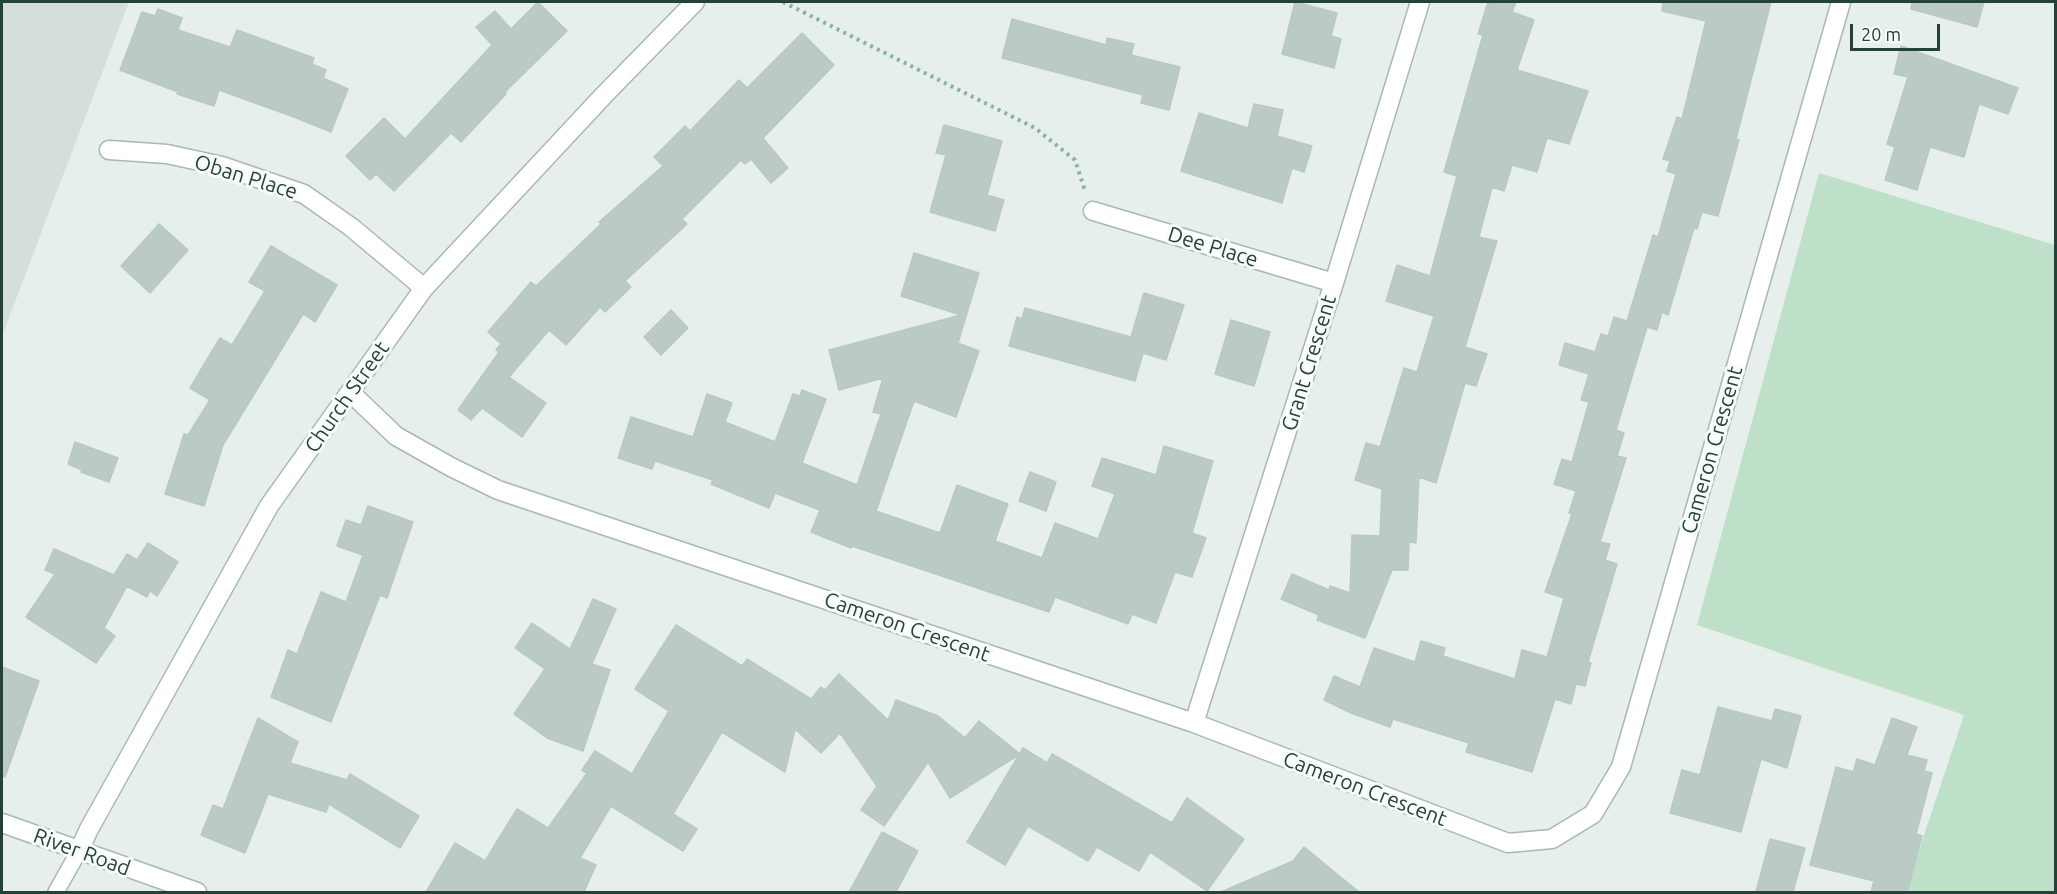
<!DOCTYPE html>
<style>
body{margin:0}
#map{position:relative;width:2057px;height:894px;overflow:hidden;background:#e6efeb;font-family:Ubuntu,sans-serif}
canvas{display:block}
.frame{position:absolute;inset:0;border:3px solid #24423a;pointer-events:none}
.scale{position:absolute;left:1850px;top:24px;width:90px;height:27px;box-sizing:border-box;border:3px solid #24423a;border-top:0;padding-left:8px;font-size:18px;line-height:21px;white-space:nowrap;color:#24423a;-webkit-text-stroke:4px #f7fbf9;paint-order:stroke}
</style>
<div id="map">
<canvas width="2057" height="894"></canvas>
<div class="frame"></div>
<div class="scale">20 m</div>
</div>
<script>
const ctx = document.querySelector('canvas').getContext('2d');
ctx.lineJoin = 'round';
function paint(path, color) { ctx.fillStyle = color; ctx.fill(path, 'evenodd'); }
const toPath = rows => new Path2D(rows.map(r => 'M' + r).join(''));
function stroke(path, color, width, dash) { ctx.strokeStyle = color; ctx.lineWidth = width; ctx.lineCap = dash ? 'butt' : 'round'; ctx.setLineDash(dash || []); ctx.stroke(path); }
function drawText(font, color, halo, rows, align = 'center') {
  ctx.font = font + ' Ubuntu,sans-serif'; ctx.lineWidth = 6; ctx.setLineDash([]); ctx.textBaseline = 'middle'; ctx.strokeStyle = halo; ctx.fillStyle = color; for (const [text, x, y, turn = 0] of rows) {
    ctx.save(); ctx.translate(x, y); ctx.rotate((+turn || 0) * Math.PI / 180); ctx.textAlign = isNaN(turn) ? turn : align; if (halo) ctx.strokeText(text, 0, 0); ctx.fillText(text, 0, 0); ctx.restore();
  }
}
paint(toPath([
 [2,2,129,2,2,336]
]), '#d4dfda');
paint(toPath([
 [1819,173,2055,245,2055,892,1905,892,1964,715,1697,625]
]), '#bfe0c8');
const building = toPath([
 [538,2,567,31,505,92,506,94,461,142,451,133,394,191,376,174,370,180,346,156,384,118,405,139,492,45,476,27,495,11,511,29,538,2],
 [1295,2,1337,13,1331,36,1341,39,1334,68,1282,54,1295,2],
 [1488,2,1516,2,1512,12,1534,20,1517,70,1588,91,1569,144,1547,138,1537,172,1512,165,1504,191,1492,187,1479,237,1497,241,1465,347,1487,354,1476,386,1465,383,1436,483,1419,477,1416,543,1409,542,1408,570,1392,570,1365,638,1317,620,1319,615,1281,599,1292,574,1329,590,1330,586,1350,593,1352,535,1380,536,1382,489,1355,480,1366,443,1380,447,1404,368,1417,372,1434,316,1386,301,1397,265,1430,276,1457,176,1444,172,1483,35,1478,34,1488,2],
 [1663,2,1771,2,1736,139,1739,140,1718,216,1702,212,1697,229,1694,228,1668,315,1662,312,1657,330,1647,327,1616,430,1624,433,1617,456,1626,458,1600,542,1610,544,1605,560,1617,564,1588,662,1591,663,1585,686,1576,684,1571,704,1555,699,1532,772,1466,752,1469,743,1393,719,1390,727,1351,713,1324,700,1334,676,1360,687,1374,648,1415,662,1421,641,1445,648,1443,656,1515,679,1522,650,1547,657,1564,598,1545,592,1572,514,1569,513,1576,491,1554,484,1562,459,1572,462,1589,402,1581,400,1589,374,1559,365,1565,343,1595,352,1601,334,1608,336,1614,317,1627,321,1653,235,1658,237,1676,174,1667,171,1670,161,1663,159,1677,117,1682,119,1706,21,1662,11,1663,2],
 [1912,2,1984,2,1977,27,1911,9,1912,2],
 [158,9,182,18,178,30,230,47,237,30,314,58,312,64,326,70,323,78,348,89,331,132,294,117,219,90,214,106,177,94,178,92,120,70,142,12,155,16,158,9],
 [1012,19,1106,45,1107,38,1134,44,1131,55,1180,67,1169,110,1141,103,1143,95,1002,58,1012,19],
 [802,33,834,65,763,138,788,168,771,183,751,159,745,164,741,160,682,219,687,224,625,281,631,287,605,312,600,307,566,345,549,330,509,377,546,403,522,437,482,408,471,420,458,410,499,352,496,350,501,344,488,332,531,282,536,286,601,224,599,222,663,166,654,157,685,126,690,131,739,80,747,88,802,33],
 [1901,46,2018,88,2008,114,1979,104,1964,157,1930,147,1917,190,1885,180,1895,147,1887,144,1908,77,1894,74,1901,46],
 [1254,104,1283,110,1277,136,1312,146,1304,172,1292,168,1282,203,1181,171,1199,113,1248,128,1254,104],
 [944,125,1002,141,987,195,1004,200,995,231,930,212,946,155,936,153,944,125],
 [159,224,188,250,150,293,121,266,159,224],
 [271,246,337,285,315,322,303,314,223,445,204,506,165,494,184,434,188,435,210,400,190,388,220,338,232,345,265,291,249,282,271,246],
 [914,253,979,273,958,343,979,351,956,417,914,401,876,511,940,533,957,485,1008,504,995,541,1042,558,1055,523,1098,539,1115,494,1092,486,1102,458,1156,475,1164,446,1213,461,1192,533,1206,538,1192,577,1175,572,1156,623,1132,614,1128,624,1055,597,1049,612,852,546,851,548,811,532,820,510,775,493,769,508,711,484,713,480,655,461,652,469,618,458,631,417,693,437,707,394,732,403,725,422,775,442,793,394,800,396,802,390,826,399,802,463,857,485,881,414,873,412,883,378,839,390,829,350,961,315,901,296,914,253],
 [1144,293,1184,305,1166,360,1143,353,1135,381,1009,346,1017,317,1022,319,1025,308,1131,337,1144,293],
 [671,310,688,328,661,355,644,337,671,310],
 [1231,320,1270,332,1254,386,1215,374,1231,320],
 [75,442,118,458,109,482,81,472,82,470,68,464,75,442],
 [1030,472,1056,482,1046,511,1019,501,1030,472],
 [368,506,413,522,387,598,380,595,331,722,271,697,288,650,297,654,321,592,346,602,363,555,337,546,346,520,361,525,368,506],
 [148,543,178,562,157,596,150,591,147,597,127,586,104,628,115,636,96,663,26,617,55,574,45,570,54,549,114,575,127,554,137,560,148,543],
 [593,599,616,609,592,664,610,670,583,751,547,738,514,714,545,669,515,648,532,623,570,649,593,599],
 [676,625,742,666,747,659,811,699,821,687,825,690,839,674,888,720,896,700,938,716,965,738,979,721,1020,754,950,798,928,762,884,826,861,810,877,786,840,733,821,753,795,729,785,772,722,732,673,814,697,829,683,851,611,806,580,858,596,865,584,892,426,892,455,843,485,861,517,809,548,828,587,773,582,770,595,751,632,774,669,711,635,689,676,625],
 [2,667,39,681,5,777,2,776,2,667],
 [1718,707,1772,721,1775,709,1801,716,1787,768,1761,759,1741,832,1670,813,1682,770,1700,775,1718,707],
 [258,718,298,742,290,763,347,780,350,774,419,816,400,848,329,804,326,812,268,794,245,853,201,835,213,805,223,809,258,718],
 [1892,718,1917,727,1907,755,1927,760,1924,771,1932,773,1916,834,1922,836,1907,892,1871,892,1874,881,1810,865,1836,767,1853,772,1857,759,1875,765,1892,718],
 [1023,748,1047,763,1052,754,1172,823,1187,798,1244,839,1207,891,1150,852,1139,871,1097,847,1088,861,1028,826,1005,865,967,842,1023,748],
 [882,832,918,851,896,892,849,892,882,832],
 [1770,839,1805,848,1793,892,1756,892,1770,839],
 [1304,847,1359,892,1221,892,1293,861,1304,847]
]);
paint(building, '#bbcac4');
stroke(building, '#b8c9c2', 1.5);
const lane = toPath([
 [56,892,79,851]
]);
const street = toPath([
 [109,150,167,154,222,166,304,194,351,227,424,288],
 [1093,211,1334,283],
 [350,392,396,436,451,467,498,490,1194,723,1508,843,1552,839,1593,814,1621,767,1841,2],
 [1194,723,1334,283,1420,2],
 [2,823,197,892],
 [79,851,89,829,269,506,424,288,604,95,695,2]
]);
stroke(lane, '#a8b8b2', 18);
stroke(street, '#a8b8b2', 21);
stroke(toPath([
 [783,2,1035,128,1075,160,1085,191]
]), '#86b3a5', 4, [3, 4.5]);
stroke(lane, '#fff', 15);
stroke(street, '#fff', 18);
drawText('21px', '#24423a', '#f7fbf9', [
 ["Oban Place",246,177,17],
 ["Dee Place",1213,247,17],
 ["Grant Crescent",1309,363,-73],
 ["Church Street",347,397,-55],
 ["Cameron Crescent",1712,450,-74],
 ["Cameron Crescent",907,627,19],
 ["Cameron Crescent",1365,789,21],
 ["River Road",82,852,20]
]);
</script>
